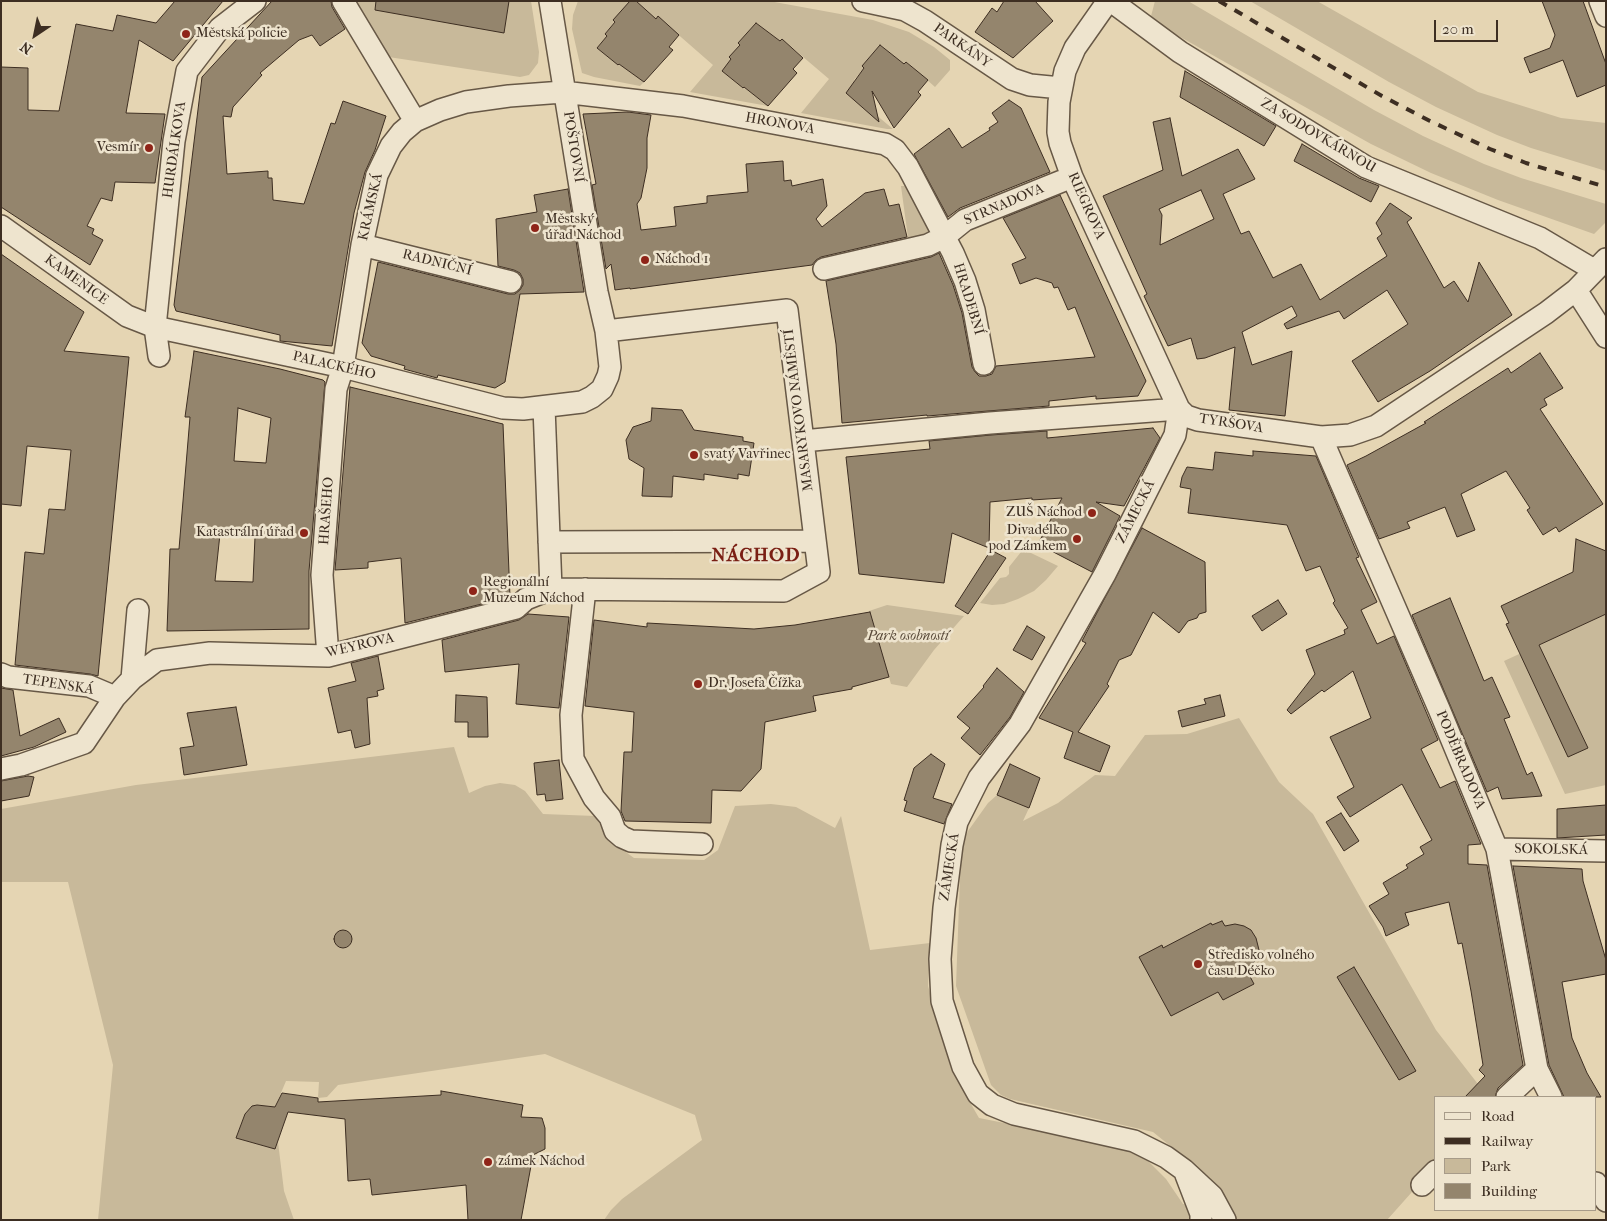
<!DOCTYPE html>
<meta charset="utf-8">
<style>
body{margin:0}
#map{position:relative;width:1607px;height:1221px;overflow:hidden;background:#e5d5b3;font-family:"IM FELL French Canon",serif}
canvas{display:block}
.frame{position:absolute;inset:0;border:2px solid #3d2e22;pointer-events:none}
.legend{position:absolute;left:1434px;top:1096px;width:162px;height:115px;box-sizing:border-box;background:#eee4ce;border:1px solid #a79b89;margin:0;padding:6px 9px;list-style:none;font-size:15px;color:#3d2e22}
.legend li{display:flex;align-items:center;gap:10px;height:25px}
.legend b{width:25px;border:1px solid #a79b89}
.north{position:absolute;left:10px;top:10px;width:50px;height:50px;-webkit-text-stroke:4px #eee4ce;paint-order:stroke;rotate:214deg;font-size:14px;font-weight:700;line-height:20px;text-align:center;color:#3d2e22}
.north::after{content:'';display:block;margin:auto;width:18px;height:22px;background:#3d2e22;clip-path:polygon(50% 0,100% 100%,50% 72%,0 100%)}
.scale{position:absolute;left:1434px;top:20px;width:64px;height:22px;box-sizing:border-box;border:2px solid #3d2e22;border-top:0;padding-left:6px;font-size:15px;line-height:18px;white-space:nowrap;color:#3d2e22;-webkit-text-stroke:4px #eee4ce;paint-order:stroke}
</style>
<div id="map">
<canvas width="1607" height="1221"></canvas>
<div class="frame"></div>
<ul class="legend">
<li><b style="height:6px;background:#eee4ce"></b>Road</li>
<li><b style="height:6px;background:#3d2e22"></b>Railway</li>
<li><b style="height:14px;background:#c8b99a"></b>Park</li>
<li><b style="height:14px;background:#94856d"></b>Building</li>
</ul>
<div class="north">N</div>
<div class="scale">20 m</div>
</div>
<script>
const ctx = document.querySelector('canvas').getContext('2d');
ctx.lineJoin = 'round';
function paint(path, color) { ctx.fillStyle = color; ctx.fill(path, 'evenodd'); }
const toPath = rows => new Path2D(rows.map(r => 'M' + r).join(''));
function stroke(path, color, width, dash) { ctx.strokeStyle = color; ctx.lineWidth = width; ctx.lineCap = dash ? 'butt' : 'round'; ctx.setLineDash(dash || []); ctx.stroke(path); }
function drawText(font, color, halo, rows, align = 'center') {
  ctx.font = font + ' "IM FELL French Canon",serif'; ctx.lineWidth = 5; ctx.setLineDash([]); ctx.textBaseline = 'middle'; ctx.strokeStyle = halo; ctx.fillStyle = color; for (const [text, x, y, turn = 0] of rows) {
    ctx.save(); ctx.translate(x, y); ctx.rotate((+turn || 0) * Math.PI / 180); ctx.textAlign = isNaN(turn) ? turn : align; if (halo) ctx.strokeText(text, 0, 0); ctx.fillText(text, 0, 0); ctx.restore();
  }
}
paint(toPath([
 [349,1,531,1,539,52,538,63,529,75,520,77,382,56],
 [578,1,630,1,605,34,607,36,597,48,618,65,619,64,644,82,640,86,594,77,582,73,572,29,573,15],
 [634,1,769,1,873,20,909,32,934,47,950,60,950,70,935,87,907,62,904,64,880,45,862,66,864,68,854,80,855,82,846,93,867,111,869,109,893,129,887,129,801,113,829,79,782,39,780,41,756,23,738,43,740,45,730,57,731,59,722,71,742,88,744,87,768,106,690,92,713,65,658,17,656,19],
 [1155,1,1188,1,1374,110,1423,136,1484,164,1521,178,1606,204,1606,222,1594,234,1498,200,1431,173,1371,144,1150,20],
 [1250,1,1317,1,1478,92,1561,118,1606,123,1606,171,1531,148,1497,135,1436,107,1389,82],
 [901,186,905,186,930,233,909,245],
 [1021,552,1031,553,1058,566,1046,580,1034,591,1018,599,1004,604,992,605,980,603,1000,578,1006,577,1009,574,1009,567],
 [887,605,964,616,934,650,907,687,891,684,869,611],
 [1606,614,1606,785,1565,794,1504,661],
 [1239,718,1279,782,1313,814,1436,1030,1488,1097,1436,1097,1436,1165,1387,1220,1234,1220,1210,1178,1153,1132,1010,1099,1001,1095,991,1085,956,986,961,849,963,840,968,831,988,803,997,795,1029,808,1023,821,1058,803,1095,775,1115,776,1145,735,1187,734],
 [454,747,469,793,485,786,500,783,515,785,525,791,543,814,595,816,609,840,634,858,704,860,718,850,735,806,771,804,796,807,835,828,841,816,870,950,930,943,928,986,952,1071,979,1118,1136,1149,1166,1179,1183,1204,1212,1209,1217,1220,604,1220,611,1210,622,1199,702,1140,695,1115,545,1054,338,1085,327,1097,318,1098,319,1082,286,1081,275,1107,257,1105,252,1106,245,1114,237,1135,240,1139,275,1149,278,1142,284,1191,294,1220,98,1220,113,1065,68,882,1,882,1,809,136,785]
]), '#c8b99a');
const building = toPath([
 [175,1,223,1,173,61,139,40,126,113,165,114,155,183,115,182,112,201,101,198,87,226,94,229,92,234,103,240,90,265,1,207,1,67,28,68,28,110,59,111,76,24,113,31,117,15,156,23,175,1],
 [272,1,331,1,332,7,345,29,320,46,312,35,299,40,260,73,262,75,233,107,231,117,223,116,227,174,268,171,268,178,272,178,273,200,304,204,331,123,335,124,343,101,386,116,375,150,365,172,354,213,332,346,280,341,280,335,176,311,174,305,202,77,272,1],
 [376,1,509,1,504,33,375,10,376,1],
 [630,1,636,1,656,19,658,16,679,35,669,47,673,50,644,82,619,64,618,65,597,48,607,36,605,34,615,22,613,20,630,1],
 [1004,1,1035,1,1053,21,1013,58,975,32,992,8,997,12,1004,1],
 [1542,1,1583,1,1606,64,1606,85,1577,97,1563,60,1530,73,1524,58,1550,48,1555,35,1542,1],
 [756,23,780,41,782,39,803,58,793,69,797,73,768,106,744,87,743,88,722,71,731,59,729,57,740,45,738,43,756,23],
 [880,45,904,64,906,62,928,80,918,92,921,95,894,128,872,91,879,122,846,93,864,68,862,66,880,45],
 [1185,71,1276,126,1264,146,1180,97,1185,71],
 [1009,100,1021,108,1050,172,960,208,948,217,914,154,949,128,962,148,990,130,989,128,998,122,992,113,1009,100],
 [628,112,651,115,647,138,647,168,641,198,637,204,641,230,676,226,674,207,707,203,707,196,748,192,746,164,783,161,784,181,791,180,792,186,823,179,827,206,816,219,822,227,865,193,884,189,889,206,899,204,907,237,821,257,816,260,812,265,630,289,630,288,615,290,611,264,606,269,592,185,596,184,583,114,628,112],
 [1170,118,1182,176,1238,149,1255,179,1223,194,1241,234,1249,231,1273,278,1301,264,1320,300,1387,256,1377,238,1382,234,1376,223,1390,203,1412,218,1407,222,1444,288,1454,281,1468,302,1479,262,1512,315,1430,371,1378,402,1352,361,1408,324,1387,290,1344,319,1339,311,1287,329,1284,324,1297,316,1292,306,1242,332,1252,365,1292,351,1285,416,1229,410,1235,347,1205,358,1197,359,1191,338,1168,346,1144,296,1147,294,1103,196,1163,170,1153,122,1170,118],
 [1201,190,1214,219,1160,245,1162,215,1159,209,1201,190],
 [1302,144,1359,178,1379,186,1371,202,1294,161,1302,144],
 [568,189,584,292,520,294,505,382,495,388,438,375,437,378,404,369,405,366,371,356,362,343,378,262,508,294,515,294,520,290,523,285,523,279,520,273,514,270,498,266,496,219,537,212,534,195,568,189],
 [1060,195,1146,381,1138,396,1096,399,1096,396,1049,401,1049,406,927,416,927,415,842,423,836,344,826,281,931,257,939,253,953,285,962,313,972,367,975,372,979,376,986,376,992,374,996,366,1095,357,1075,307,1068,310,1058,287,1054,288,1052,283,1036,278,1020,284,1012,264,1026,258,1003,218,1060,195],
 [1,254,84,312,64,351,129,357,98,676,90,674,15,665,25,552,44,554,49,509,65,510,71,450,27,446,21,506,1,504,1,254],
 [194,351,280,369,323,380,325,382,309,571,309,629,167,631,170,549,179,549,190,417,185,417,194,351],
 [238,408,271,418,266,463,234,461,238,408],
 [220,534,255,537,253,582,215,581,220,534],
 [1540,353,1563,388,1544,399,1547,405,1540,409,1603,504,1559,532,1556,527,1543,535,1527,510,1530,508,1506,471,1461,494,1475,530,1457,537,1445,507,1407,522,1410,528,1379,539,1347,465,1366,456,1426,423,1424,422,1508,368,1511,373,1540,353],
 [350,387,503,424,510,597,405,623,401,558,368,562,368,568,335,570,350,387],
 [652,408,682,410,694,430,743,437,743,441,754,443,749,476,738,474,738,479,704,474,704,480,673,476,672,497,642,496,644,468,629,459,626,440,633,427,651,421,652,408],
 [1153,428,1160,438,1124,506,1096,502,1120,516,1092,572,1038,544,1062,498,1032,500,1032,498,990,502,989,548,952,533,944,583,859,574,846,457,930,449,929,441,991,435,1047,431,1047,438,1153,428],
 [1253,451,1316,456,1355,548,1359,557,1356,558,1377,602,1361,610,1377,644,1394,636,1438,740,1421,749,1440,788,1455,781,1481,844,1468,845,1468,864,1487,865,1523,1065,1498,1088,1495,1097,1465,1097,1485,1076,1479,1070,1483,1065,1471,991,1462,943,1458,944,1449,902,1405,913,1409,925,1386,936,1383,927,1369,906,1389,894,1383,883,1408,868,1406,865,1424,854,1420,847,1432,840,1402,784,1350,817,1337,797,1354,787,1330,737,1371,718,1353,671,1324,692,1322,690,1291,714,1287,710,1315,674,1306,650,1345,634,1344,630,1348,628,1333,603,1335,601,1320,566,1306,571,1287,525,1188,513,1191,489,1180,487,1182,477,1187,467,1213,470,1215,452,1253,456,1253,451],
 [1142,528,1205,562,1206,612,1199,614,1197,618,1188,621,1179,633,1153,612,1131,655,1119,660,1107,684,1109,686,1078,732,1110,746,1100,772,1064,758,1073,732,1039,718,1086,643,1082,641,1142,528],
 [1576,539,1606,551,1606,614,1539,645,1588,748,1568,757,1506,624,1509,623,1501,606,1573,572,1576,539],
 [991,550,1006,558,968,614,955,606,991,550],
 [1450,598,1484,681,1492,677,1510,717,1504,719,1527,775,1532,772,1542,796,1502,799,1498,787,1487,792,1412,615,1450,598],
 [1278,600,1287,614,1262,631,1252,616,1278,600],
 [870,612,889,677,852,687,852,689,813,696,816,711,765,722,761,769,741,791,712,790,711,823,625,821,621,811,624,752,632,752,634,712,585,706,594,620,647,627,647,623,754,629,795,625,870,612],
 [528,614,569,617,559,708,516,704,519,664,445,672,442,640,519,620,528,614],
 [1027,626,1045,637,1032,660,1013,650,1027,626],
 [378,656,384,689,377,691,378,696,367,698,370,744,355,748,351,730,338,733,328,688,356,681,351,663,378,656],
 [997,668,1024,692,1010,717,980,755,961,738,970,728,957,717,984,687,983,686,997,668],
 [1,688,13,690,20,736,59,718,66,732,34,747,1,756,1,688],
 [456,695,487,697,488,737,468,737,468,722,455,722,456,695],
 [1220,695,1225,716,1182,727,1178,711,1206,704,1204,699,1220,695],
 [236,707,247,765,184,775,180,748,194,746,187,713,236,707],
 [931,754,945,764,933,798,952,804,944,824,904,811,907,801,904,800,914,768,931,754],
 [559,760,563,799,546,801,545,794,537,795,534,763,559,760],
 [1010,764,1040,778,1029,808,997,795,1010,764],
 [28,776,34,777,29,796,1,801,1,781,28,776],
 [1606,805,1606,835,1557,838,1557,809,1606,805],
 [1341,813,1359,841,1344,851,1326,822,1341,813],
 [1513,866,1582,869,1583,881,1606,960,1606,974,1562,982,1572,1038,1587,1073,1601,1097,1564,1097,1549,1065,1513,866],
 [1222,921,1225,926,1235,924,1244,926,1251,930,1256,938,1259,950,1255,961,1246,969,1254,984,1223,1000,1218,992,1171,1016,1139,957,1162,945,1163,948,1211,923,1212,925,1222,921],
 '334 939a9 9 0 1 1 18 0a9 9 0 1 1-18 0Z',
 [1354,967,1416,1071,1399,1080,1337,977,1354,967],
 [441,1091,523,1105,521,1117,542,1118,545,1128,545,1149,533,1155,521,1220,468,1220,466,1185,372,1195,370,1179,348,1181,345,1119,288,1112,275,1149,236,1138,245,1114,252,1106,257,1105,275,1107,282,1093,318,1098,318,1102,441,1095,441,1091]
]);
paint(building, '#94856d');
stroke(building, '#3d2e22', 1);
const minor = toPath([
 [343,1,415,121],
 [863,1,905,10,925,21,1012,79,1030,85,1061,88],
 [1108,1,1075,48,1065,71,1059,102,1058,132,1060,143,1072,177,1179,409],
 [1111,1,1180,52,1366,167,1540,238,1594,270],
 [1600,1,1606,16],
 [1,226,127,316,155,327,343,367,503,408,523,409,582,402,592,397,602,389,608,376,610,367,606,331,597,292,550,1],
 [362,245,511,282],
 [824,269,928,245,944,237,965,220,1072,177],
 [1576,290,1606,337],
 [159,356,155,327,174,141,187,71,220,28,255,1],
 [544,407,551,589],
 [1179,409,1175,435,1105,574,1020,724,979,778,957,822,952,845,944,908,940,959,942,1001,963,1067,978,1094,992,1105,1014,1114,1134,1141,1166,1157,1184,1170,1212,1196,1225,1220],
 [1321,437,1439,709,1497,849,1537,1069,1551,1097],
 [803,441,990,423,1179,409,1186,416,1198,420,1321,437,1350,435,1376,426,1546,313,1576,290,1606,259],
 [549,542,815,541],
 [585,589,571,715,573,759,594,798,610,817,615,831,622,837,631,841,702,844],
 [328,656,322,575,336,389,343,367,362,245,377,175,391,146,402,132,415,121,440,110,466,102,509,96,563,92,683,106,885,144,895,150,908,167,953,253,965,281,974,310,984,364],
 [1,674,8,677,89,686,115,697],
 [132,679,138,610],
 [1,769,21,765,84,743,115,697,132,679,157,660,210,653,328,656,516,608,526,599,551,589,784,591,819,572,787,310,606,331],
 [1497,849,1606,851],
 [1507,1097,1537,1069],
 [1186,1175,1201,1214,1201,1220],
 [1596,1183,1606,1201],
 [1422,1185,1436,1171]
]);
stroke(minor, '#675846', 24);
stroke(minor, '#eee4ce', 21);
stroke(toPath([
 [1219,1,1382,96,1430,121,1490,149,1526,163,1606,187]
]), '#3d2e22', 4, [9, 9]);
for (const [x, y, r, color] of [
 [186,34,5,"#8f2418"],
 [149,148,5,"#8f2418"],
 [535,228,5,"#8f2418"],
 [645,260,5,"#8f2418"],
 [694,455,5,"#8f2418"],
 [1092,513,5,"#8f2418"],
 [304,533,5,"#8f2418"],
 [1077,539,5,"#8f2418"],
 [473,591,5,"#8f2418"],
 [698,684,5,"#8f2418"],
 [1198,964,5,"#8f2418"],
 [488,1162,5,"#8f2418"]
]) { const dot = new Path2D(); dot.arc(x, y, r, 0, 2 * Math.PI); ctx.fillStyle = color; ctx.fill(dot); stroke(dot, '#eee4ce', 2); }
drawText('14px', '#3d2e22', '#eee4ce', [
 ["Městská policie",196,34],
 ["Vesmír",139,148,"right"],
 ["Městský",545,220],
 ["úřad Náchod",545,236],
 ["Náchod 1",655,260],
 ["svatý Vavřinec",704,455],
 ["ZUŠ Náchod",1082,513,"right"],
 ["Divadélko",1067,531,"right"],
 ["pod Zámkem",1067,547,"right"],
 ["Katastrální úřad",294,533,"right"],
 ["Regionální",483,583],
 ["Muzeum Náchod",483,599],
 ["Dr. Josefa Čížka",708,684],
 ["Středisko volného",1208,956],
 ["času Déčko",1208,972],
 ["zámek Náchod",498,1162]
], 'left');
drawText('14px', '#3d2e22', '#eee4ce', [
 ["PARKÁNY",962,46,35],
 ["HRONOVA",780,124,10],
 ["ZA SODOVKÁRNOU",1318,136,31],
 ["POŠTOVNÍ",573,147,81],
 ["HURDÁLKOVA",175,150,-82],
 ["STRNADOVA",1004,205,-23],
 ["RIEGROVA",1086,206,66],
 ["KRÁMSKÁ",371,207,-77],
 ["RADNIČNÍ",437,263,14],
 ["KAMENICE",76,280,36],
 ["HRADEBNÍ",968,299,73],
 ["PALACKÉHO",334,366,13],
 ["MASARYKOVO NÁMĚSTÍ",799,410,-97],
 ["TYRŠOVA",1231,424,9],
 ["HRAŠEHO",327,511,-86],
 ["ZÁMECKÁ",1136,512,-63],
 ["WEYROVA",360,646,-13],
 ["TEPENSKÁ",58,685,9],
 ["PODĚBRADOVA",1460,760,67],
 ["SOKOLSKÁ",1551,850,1],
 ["ZÁMECKÁ",950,867,-81]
]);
drawText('italic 14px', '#594a3a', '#eee4ce', [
 ["Park osobností",908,637]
]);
ctx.letterSpacing = '1px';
drawText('bold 19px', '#7a1f14', '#eee4ce', [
 ["NÁCHOD",756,556]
]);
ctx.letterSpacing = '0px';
</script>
